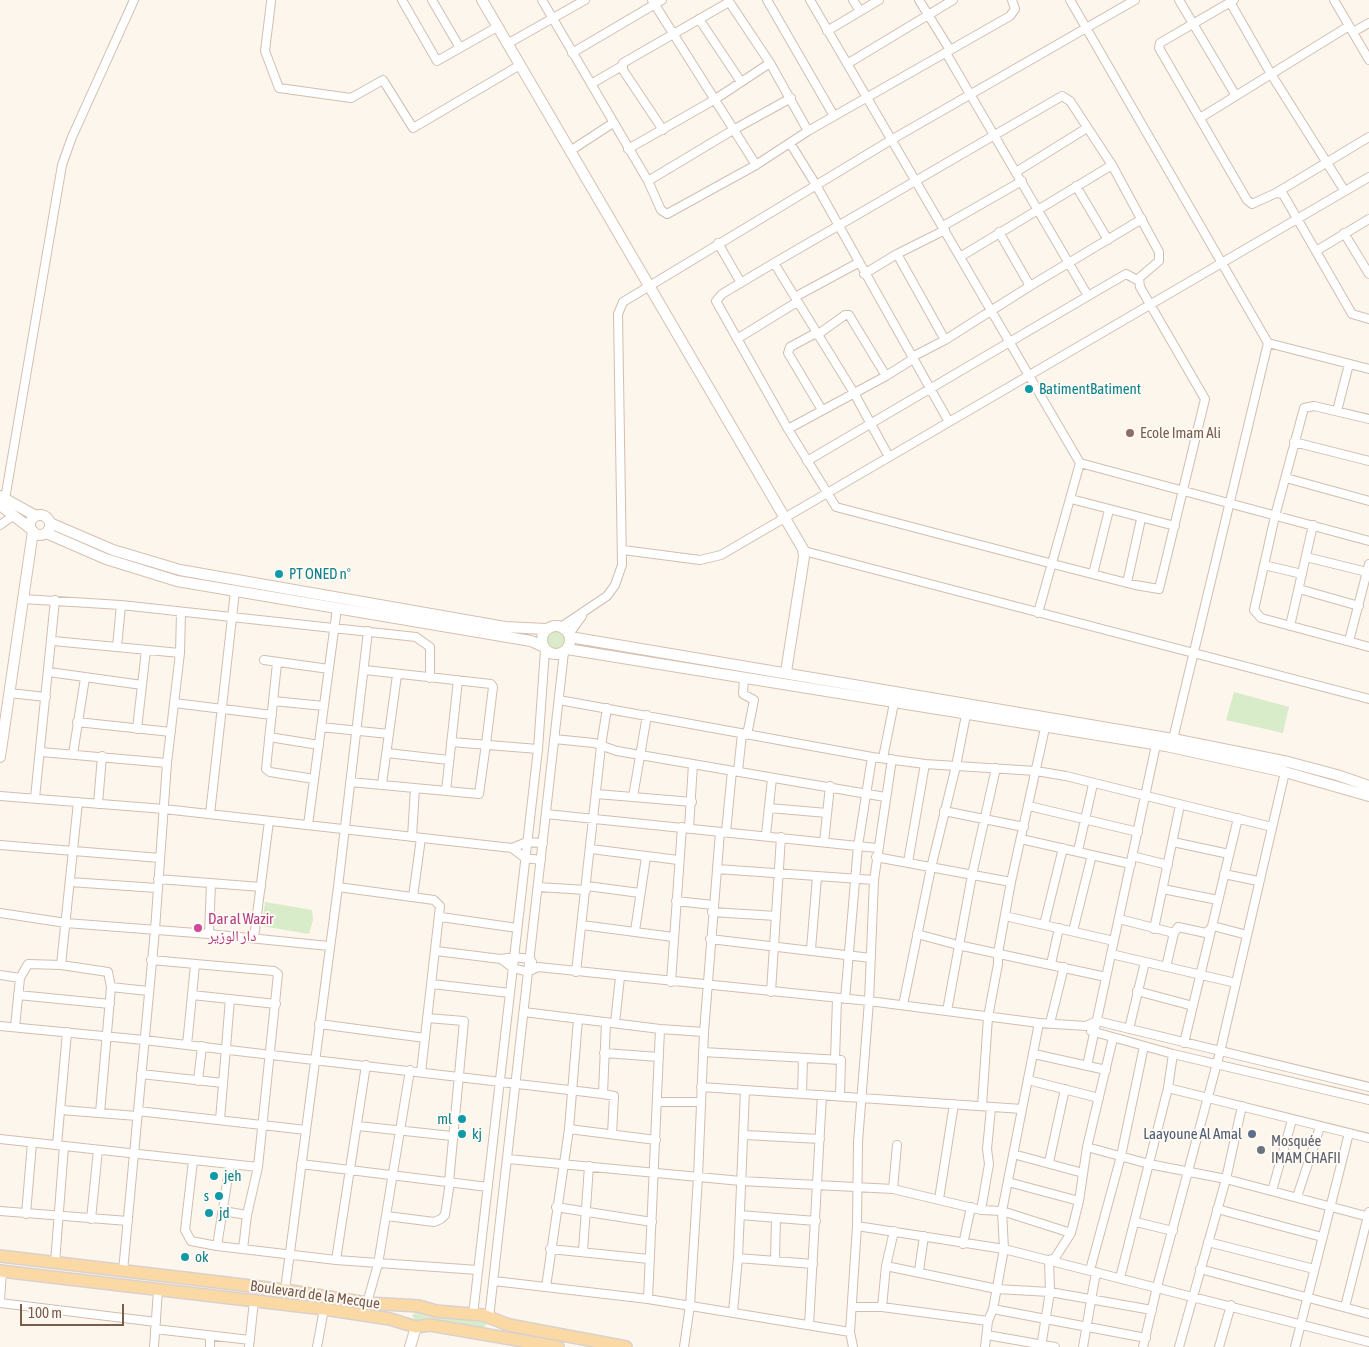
<!DOCTYPE html>
<meta charset="utf-8">
<style>
body{margin:0}
#map{position:relative;width:1369px;height:1347px;overflow:hidden;background:#fdf6ec;font-family:"Asap Condensed",sans-serif}
canvas{display:block}
.scale{position:absolute;left:20px;top:1304px;width:104px;height:22px;box-sizing:border-box;border:2px solid #7a5c4d;border-top:0;padding-left:6px;font-size:15px;line-height:18px;white-space:nowrap;color:#7a5c4d;-webkit-text-stroke:4px #fffaf3;paint-order:stroke}
</style>
<div id="map">
<canvas width="1369" height="1347"></canvas>
<div class="scale">100 m</div>
</div>
<script>
const ctx = document.querySelector('canvas').getContext('2d');
ctx.lineJoin = 'round';
function paint(path, color) { ctx.fillStyle = color; ctx.fill(path, 'evenodd'); }
const toPath = rows => new Path2D(rows.map(r => 'M' + r).join(''));
function stroke(path, color, width, dash) { ctx.strokeStyle = color; ctx.lineWidth = width; ctx.lineCap = dash ? 'butt' : 'round'; ctx.setLineDash(dash || []); ctx.stroke(path); }
function drawText(font, color, halo, rows, align = 'center') {
  ctx.font = font + ' "Asap Condensed","Noto Naskh Arabic",sans-serif'; ctx.lineWidth = 4; ctx.setLineDash([]); ctx.textBaseline = 'middle'; ctx.strokeStyle = halo; ctx.fillStyle = color; for (const [text, x, y, turn = 0] of rows) {
    ctx.save(); ctx.translate(x, y); ctx.rotate((+turn || 0) * Math.PI / 180); ctx.textAlign = isNaN(turn) ? turn : align; if (halo) ctx.strokeText(text, 0, 0); ctx.fillText(text, 0, 0); ctx.restore();
  }
}
paint(toPath([
 '545 638a11 11 0 1 1 22 0a11 11 0 1 1-22 0Z',
 [1234,692,1289,707,1283,733,1226,720],
 [265,902,312,910,313,920,309,934,262,926],
 [419,1311,473,1321,482,1320,486,1325,481,1330,473,1326,423,1319,416,1321,412,1315]
]), '#d8ecc9');
const street = toPath([
 [402,0,437,61,497,27],
 [432,0,460,48],
 [542,0,648,181,661,210,667,214,756,165,808,131,1010,16,1015,9,1012,0],
 [652,0,756,165],
 [728,0,770,63,808,131],
 [767,0,834,116],
 [810,0,1080,463,1369,541],
 [853,0,860,11],
 [919,0,950,50],
 [1070,0,1268,343,1173,739],
 [1179,0,1236,96],
 [1234,0,1160,43,1159,48,1247,200,1252,204,1276,193,1283,194,1352,314,1369,319],
 [1334,0,1369,60],
 [271,2,265,51,279,88,351,98,383,80,413,128,520,65],
 [1230,2,1271,74,1344,190],
 [699,19,741,82],
 [827,31,879,0],
 [1353,32,1369,23],
 [507,44,585,0],
 [572,53,662,0],
 [847,64,953,0],
 [591,84,622,66],
 [1062,96,1070,101,1112,165,1159,252,1159,261,1139,278,1140,287,1205,399,1159,589,1135,585,1053,564,836,507,788,429,716,301,722,294,774,263,1062,96],
 [1200,118,1349,26],
 [663,130,623,70,623,63,729,2],
 [790,143,816,185,949,422],
 [628,149,714,100,770,63],
 [570,151,613,123],
 [1016,172,1087,128],
 [648,181,733,130,791,98],
 [1076,186,1108,240],
 [1276,193,1369,137],
 [943,226,1022,181],
 [1344,233,1369,274],
 [718,243,741,283],
 [1316,251,1369,219],
 [960,257,1112,165],
 [774,263,854,393,889,457],
 [864,274,897,254],
 [1030,286,1142,219],
 [1088,296,1126,274,1139,281],
 [795,297,858,263],
 [816,333,790,347,788,353,822,410],
 [737,339,797,302],
 [945,340,897,254,945,230],
 [1268,343,1369,369],
 [912,357,945,340,1030,286,999,232],
 [886,376,913,359],
 [1337,411,1349,364],
 [1369,419,1314,406,1304,408,1275,516,1254,610,1261,618,1369,647],
 [788,429,886,376,849,315,845,315,817,335],
 [1294,442,1369,461],
 [807,461,1088,296,946,53],
 [1286,478,1369,501],
 [5,499,62,165,72,137,134,0],
 [1071,499,1175,526],
 [0,525,13,516],
 [623,550,700,560,721,555,1369,177],
 [804,551,1369,699],
 [1306,557,1367,572],
 [1264,565,1302,574],
 [1093,574,1109,510],
 [1127,583,1141,519],
 [1299,589,1359,606],
 [23,599,121,605,416,637,430,647,430,678],
 [1038,613,1080,463],
 [1290,626,1313,525],
 [561,627,607,596,615,585,622,565,618,314,623,302,891,140,1135,0],
 [569,634,582,616],
 [53,641,180,653],
 [1349,641,1369,564],
 [117,647,121,605],
 [264,660,329,669],
 [277,663,266,769,270,772,314,779],
 [49,672,142,685],
 [744,678,743,694,754,700,747,735],
 [9,693,46,697],
 [559,700,872,757,925,764,1036,771,1066,776,1272,827],
 [273,701,324,706],
 [174,703,272,715],
 [647,715,633,797,692,802],
 [77,722,171,732],
 [321,727,389,734],
 [137,729,146,650],
 [269,737,319,745],
 [554,739,594,743,617,751,885,797],
 [451,742,538,749],
 [41,752,167,763],
 [387,753,449,760],
 [73,754,85,678],
 [883,758,894,703],
 [738,771,742,734],
 [350,782,479,794,486,744,493,687,491,684,365,670],
 [382,784,397,675],
 [446,791,458,680],
 [596,794,633,797],
 [0,796,164,809,512,848,525,858,541,860],
 [35,798,55,600],
 [98,804,102,756],
 [1029,806,1138,832],
 [769,808,827,813],
 [944,811,1024,827],
 [210,814,235,591],
 [546,814,877,848],
 [308,825,337,608],
 [689,828,693,764],
 [726,832,732,771],
 [766,835,772,778],
 [412,837,415,788],
 [1021,839,1131,864],
 [824,842,830,786],
 [1173,842,1229,854],
 [0,845,160,858],
 [512,848,527,842,543,843],
 [591,849,678,860],
 [1078,851,1093,784],
 [1132,856,1168,865],
 [876,857,1011,882],
 [908,862,925,764],
 [717,869,874,880],
 [1224,874,1258,881],
 [158,879,261,887],
 [70,882,157,888],
 [587,886,640,893],
 [338,887,434,900,440,906,421,1072],
 [538,887,586,890],
 [1163,889,1218,900],
 [413,897,421,838],
 [676,901,713,905],
 [712,912,776,916],
 [0,913,66,923,209,934,329,946],
 [1005,916,1114,941],
 [441,917,517,928],
 [1119,919,1174,933],
 [582,925,673,937],
 [1044,925,1063,848],
 [1154,929,1180,805],
 [635,931,646,857],
 [1073,931,1092,855],
 [209,934,211,883],
 [917,934,958,945,1106,977],
 [254,938,269,821],
 [710,939,871,958],
 [811,949,817,877],
 [436,951,501,959,514,957,530,959,532,962],
 [1111,954,1236,983],
 [501,959,513,968,528,972,538,967,869,1001,1039,1023,1086,1026,1097,1021,1369,1087],
 [151,960,274,971,278,974,258,1167,247,1215,243,1249],
 [1051,964,1059,928],
 [61,965,78,802],
 [1166,967,1174,933,1178,927,1206,933,1213,926,1247,935],
 [576,972,601,746,607,708],
 [0,975,20,978],
 [671,982,682,827],
 [432,984,510,993],
 [111,987,148,991],
 [1137,991,1193,1006],
 [771,992,781,837],
 [18,995,110,1004],
 [192,995,276,1004],
 [845,999,858,846,872,757],
 [903,1005,931,868,956,766,966,715],
 [947,1011,972,875,996,768],
 [524,1012,660,1029,704,1032],
 [427,1018,464,1021,449,1182],
 [615,1023,620,977],
 [1050,1023,1064,967],
 [319,1024,425,1038],
 [0,1026,144,1040,603,1094,614,1096,612,1134],
 [15,1027,20,978,28,964,61,965,108,972,111,987,100,1113],
 [1129,1029,1145,962],
 [1091,1031,1173,1054,1369,1100],
 [1184,1043,1238,818],
 [187,1045,195,965],
 [703,1052,841,1060,840,1095],
 [604,1053,659,1057],
 [1034,1054,1106,1070],
 [835,1060,837,999],
 [1087,1066,1156,745],
 [141,1074,223,1083],
 [1028,1080,1099,1098],
 [198,1081,202,1046],
 [701,1087,1022,1109],
 [1168,1088,1369,1138],
 [603,1094,606,1022],
 [802,1094,803,1059],
 [658,1102,701,1102],
 [982,1106,988,1017,998,964,998,953,1011,882,1045,728],
 [61,1110,137,1116],
 [138,1111,306,1130],
 [220,1120,230,999],
 [358,1126,452,1136],
 [569,1129,656,1140],
 [745,1135,820,1139],
 [0,1139,258,1167],
 [57,1145,67,1032],
 [1087,1147,1149,1164,1226,1179,1369,1217],
 [1013,1154,1083,1173],
 [508,1159,741,1181,893,1189,981,1210,1002,1211,1071,1233],
 [193,1161,185,1230,191,1241,217,1246,336,1260,478,1270],
 [1049,1162,1065,1089],
 [301,1164,488,1187],
 [1008,1182,1079,1201],
 [893,1189,897,1145],
 [1272,1191,1292,1120],
 [1297,1197,1320,1127],
 [939,1199,954,1104],
 [556,1207,652,1222],
 [1217,1209,1322,1237],
 [981,1210,989,1164,987,1149,991,1108],
 [0,1211,128,1221],
 [223,1211,247,1215],
 [26,1214,32,1143],
 [740,1215,816,1221],
 [387,1216,434,1222,441,1219,445,1215,450,1182],
 [91,1219,98,1150],
 [1136,1222,1173,1231],
 [857,1226,1004,1249,1369,1342],
 [1208,1242,1314,1269],
 [963,1244,971,1207],
 [217,1246,230,1164],
 [550,1249,649,1259],
 [583,1251,589,1166],
 [738,1258,813,1264],
 [775,1259,776,1218],
 [336,1260,366,1065],
 [55,1263,64,1146],
 [886,1266,997,1289,1050,1292,1152,1310],
 [1200,1269,1369,1314],
 [1090,1270,1121,1156,1144,1046],
 [123,1271,155,930,167,763,180,653,181,612],
 [919,1271,924,1236],
 [1120,1278,1168,1088,1173,1054],
 [494,1281,648,1299,850,1332],
 [546,1287,569,1129,578,1019],
 [285,1290,338,887,368,631],
 [648,1299,660,1029],
 [0,1301,2,1272],
 [0,1303,156,1322],
 [367,1303,378,1264,410,1070],
 [852,1307,882,1307,988,1321],
 [882,1307,886,1266,894,1231],
 [1345,1307,1369,1212],
 [993,1309,1146,1338],
 [733,1312,738,1258,745,1090],
 [473,1315,538,749,545,650],
 [489,1318,564,652],
 [809,1325,822,1095],
 [155,1329,250,1340],
 [987,1335,1055,1347],
 [154,1347,158,1290],
 [210,1347,210,1336],
 [249,1347,254,1301],
 [317,1347,324,1309],
 [684,1347,690,1305,698,1177,704,1032,720,832],
 [853,1347,850,1332,857,1226,858,1142,869,1001,874,880,892,759],
 [985,1347,988,1321,993,1309,1004,1249,1002,1211,1039,1023],
 [1041,1347,1050,1292,1049,1260,1055,1258,1071,1233,1079,1201,1087,1147,1113,1038],
 [1083,1347,1096,1272],
 [1143,1347,1157,1287,1220,1052,1285,772],
 [1179,1347,1226,1179,1242,1106],
 [1219,1347,1231,1305],
 [1295,1347,1349,1133]
]);
const secondary = toPath([
 [482,0,803,549,804,557,786,672],
 [0,496,36,516],
 [0,505,31,529],
 '30 525a10 10 0 1 1 20 0a10 10 0 1 1-20 0Z',
 [50,523,113,550,180,570,505,627,546,629],
 [46,533,106,559,177,581,531,641,542,646],
 '542 640a14 14 0 1 1 28 0a14 14 0 1 1-28 0Z',
 [570,637,1173,739,1288,762,1337,775,1369,786],
 [567,649,1166,746,1285,772,1369,796],
 [0,757,33,531],
 [410,1347,416,1327]
]);
const primary = toPath([
 [0,1256,285,1290,367,1303,419,1306,436,1311,483,1315,509,1325,626,1347],
 [0,1271,324,1309,390,1319,416,1327,430,1325,558,1347]
]);
stroke(street, '#d1beb0', 10);
stroke(secondary, '#d6c0b0', 12);
stroke(primary, '#dad1cd', 14);
stroke(street, '#fff', 8);
stroke(secondary, '#fff', 10);
stroke(primary, '#fbd9a5', 11);
for (const [x, y, r, color] of [
 [1029,389,5,"#0f9aa8"],
 [1130,433,5,"#8d6e63"],
 [279,574,5,"#0f9aa8"],
 [198,928,5,"#d1479c"],
 [462,1119,5,"#0f9aa8"],
 [462,1134,5,"#0f9aa8"],
 [1252,1134,5,"#5c6f8a"],
 [1261,1150,5,"#6b7280"],
 [214,1176,5,"#0f9aa8"],
 [219,1196,5,"#0f9aa8"],
 [209,1213,5,"#0f9aa8"],
 [185,1257,5,"#0f9aa8"]
]) { const dot = new Path2D(); dot.arc(x, y, r, 0, 2 * Math.PI); ctx.fillStyle = color; ctx.fill(dot); stroke(dot, '#fffaf3', 2); }
drawText('15px', '#0d838f', '#fffaf3', [
 ["BatimentBatiment",1039,389],
 ["PT ONED n°",289,574],
 ["ml",452,1119,"right"],
 ["kj",472,1134],
 ["jeh",224,1176],
 ["s",209,1196,"right"],
 ["jd",219,1213],
 ["ok",195,1257]
], 'left');
drawText('15px', '#785e54', '#fffaf3', [
 ["Ecole Imam Ali",1140,433]
], 'left');
drawText('15px', '#b23c85', '#fffaf3', [
 ["Dar al Wazir",208,919],
 ["دار الوزير",208,936]
], 'left');
drawText('15px', '#4e5e75', '#fffaf3', [
 ["Laayoune Al Amal",1242,1134]
], 'right');
drawText('15px', '#5b616d', '#fffaf3', [
 ["Mosquée",1271,1141],
 ["IMAM CHAFII",1271,1158]
], 'left');
drawText('15px', '#7a5c4d', '#fffaf3', [
 ["Boulevard de la Mecque",315,1295,8]
]);
</script>
